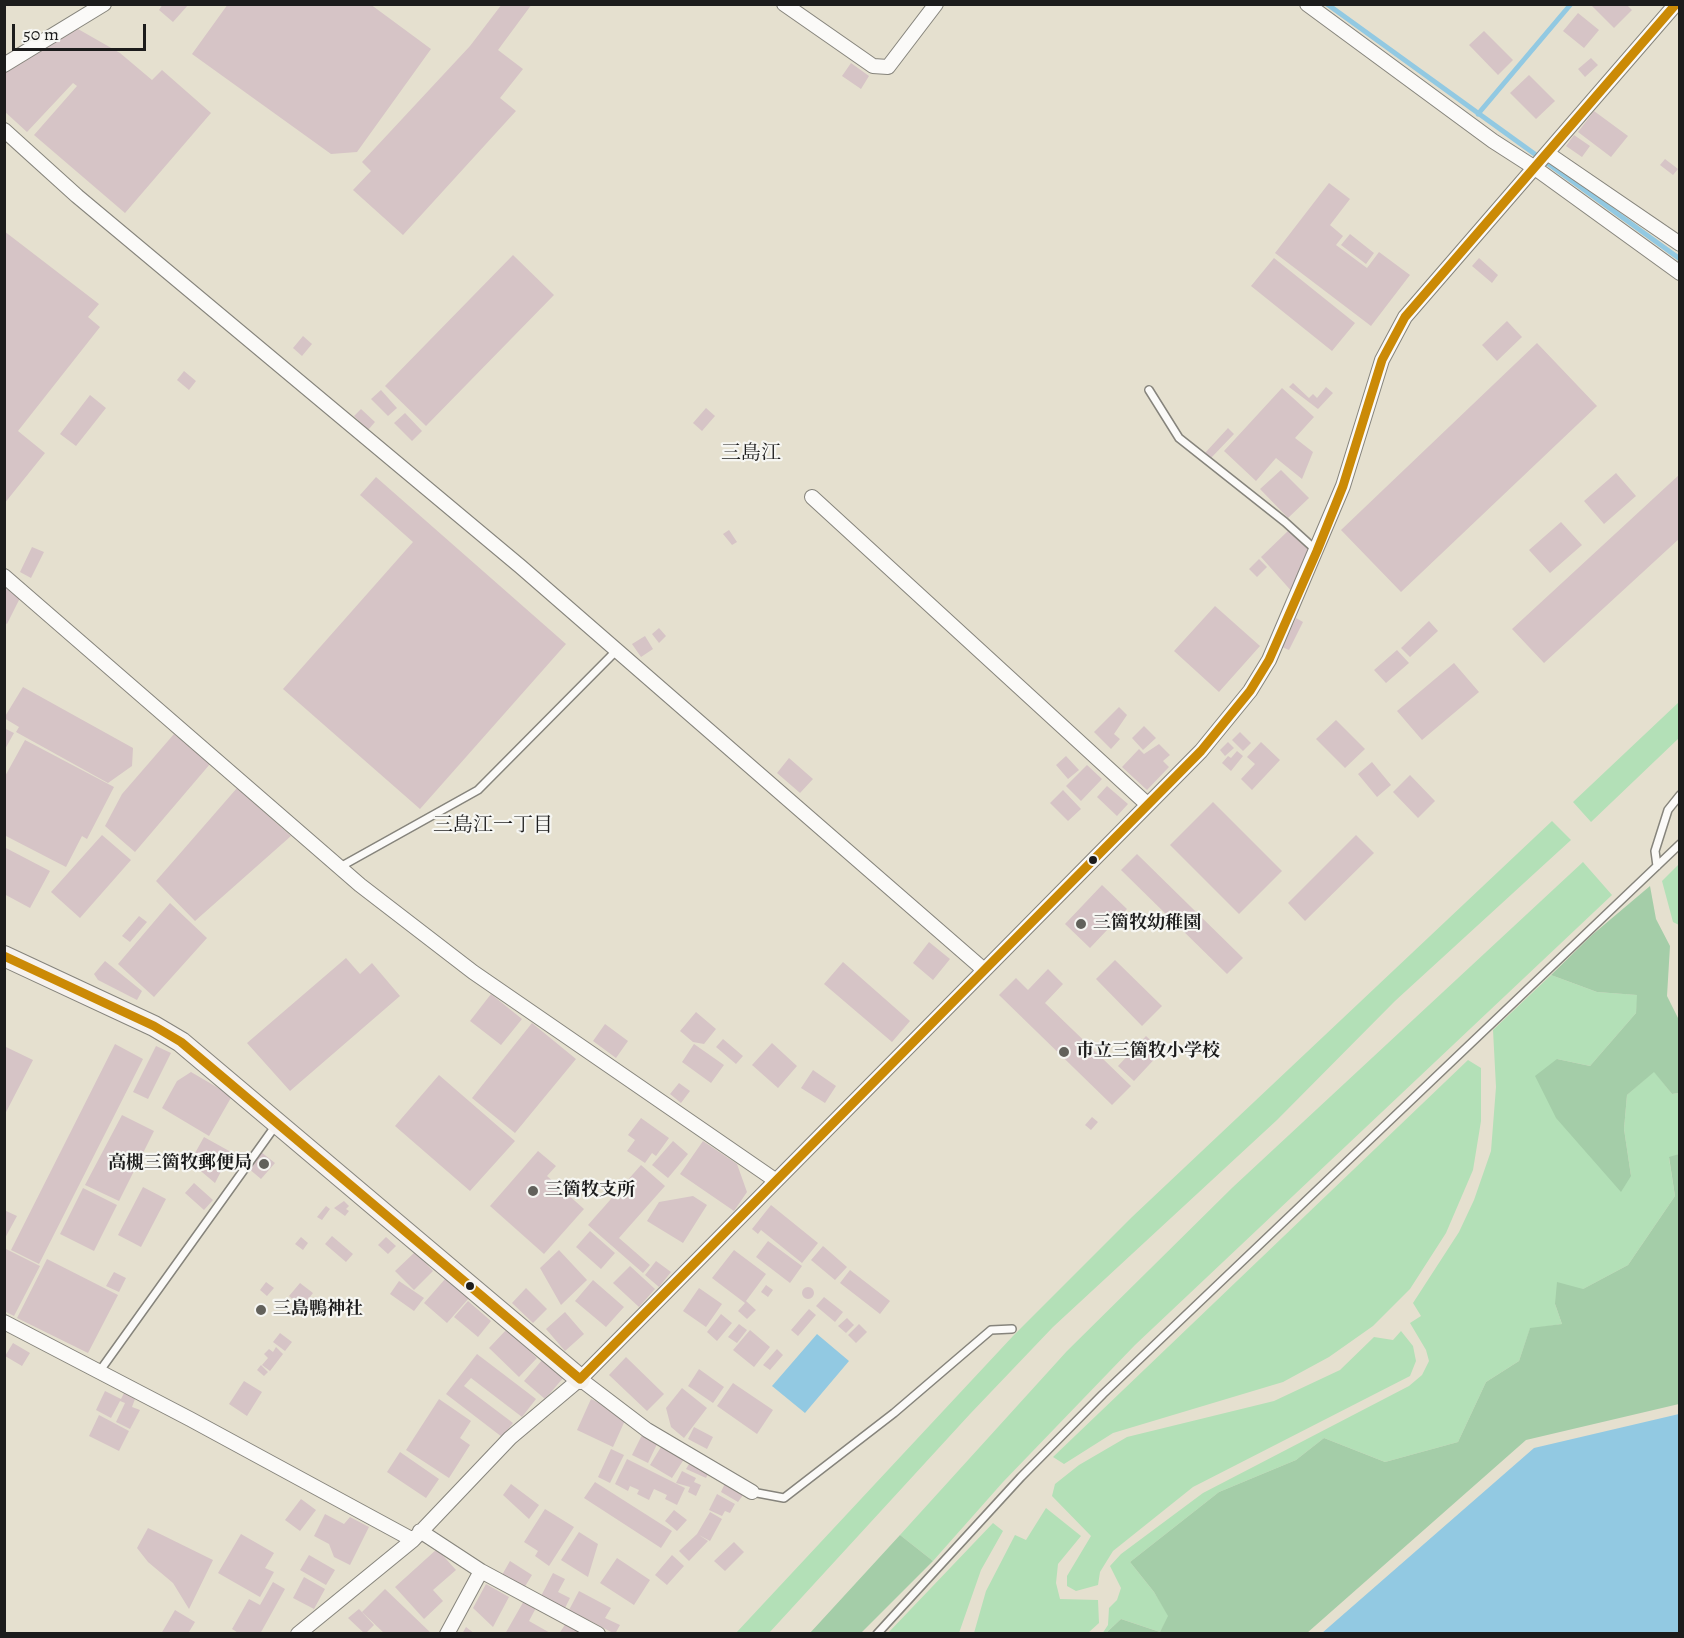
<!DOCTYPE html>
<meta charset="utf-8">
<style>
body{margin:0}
#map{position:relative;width:1684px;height:1638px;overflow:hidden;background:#e5e0cf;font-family:Alegreya,serif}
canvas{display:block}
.frame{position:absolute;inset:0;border:6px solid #1c1c1c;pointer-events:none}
.scale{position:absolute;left:12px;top:24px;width:134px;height:27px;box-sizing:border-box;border:3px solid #1c1c1c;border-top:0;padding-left:8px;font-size:18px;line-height:21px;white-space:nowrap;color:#1c1c1c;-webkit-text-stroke:4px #f6f6f2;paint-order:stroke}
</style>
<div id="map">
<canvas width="1684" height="1638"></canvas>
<div class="frame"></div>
<div class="scale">50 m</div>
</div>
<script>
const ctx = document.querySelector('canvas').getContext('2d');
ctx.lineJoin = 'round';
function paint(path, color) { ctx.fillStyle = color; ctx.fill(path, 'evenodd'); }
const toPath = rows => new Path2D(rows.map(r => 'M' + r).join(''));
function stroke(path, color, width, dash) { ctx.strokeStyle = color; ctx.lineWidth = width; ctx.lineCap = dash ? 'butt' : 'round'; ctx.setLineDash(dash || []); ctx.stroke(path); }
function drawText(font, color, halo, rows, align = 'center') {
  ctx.font = font + ' Alegreya,"Noto Serif JP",serif'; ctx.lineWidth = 4.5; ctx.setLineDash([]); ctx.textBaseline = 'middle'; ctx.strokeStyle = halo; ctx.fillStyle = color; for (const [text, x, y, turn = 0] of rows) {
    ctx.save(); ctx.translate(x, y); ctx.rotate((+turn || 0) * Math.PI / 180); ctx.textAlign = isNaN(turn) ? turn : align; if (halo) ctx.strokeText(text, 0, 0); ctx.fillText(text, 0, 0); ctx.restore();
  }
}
paint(toPath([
 [1679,702,1679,738,1591,822,1573,802],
 [1552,821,1571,840,1395,1001,1277,1120,1053,1327,970,1414,769,1633,736,1633,1013,1336,1132,1217],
 [1583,862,1612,895,1135,1345,1003,1482,933,1561,900,1535,1067,1351,1233,1187],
 [1679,864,1679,925,1673,922,1662,881],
 [1551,975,1597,992,1638,995,1636,1013,1590,1066,1557,1059,1631,1176,1624,1129,1627,1095,1654,1071,1672,1094,1679,1093,1679,1154,1669,1158,1675,1196,1628,1265,1555,1304,1562,1324,1530,1329,1519,1361,1486,1382,1458,1442,1385,1462,1324,1438,1296,1460,1219,1492,1130,1562,1154,1592,1169,1616,1160,1632,1121,1619,1106,1633,1102,1634,1108,1625,1109,1608,1117,1600,1121,1588,1110,1566,1121,1554,1203,1493,1409,1386,1422,1375,1429,1361,1426,1350,1410,1323,1421,1316,1413,1303,1459,1232,1474,1200,1491,1151,1496,1087,1493,1030],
 [1468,1060,1481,1068,1481,1121,1473,1170,1446,1233,1410,1289,1373,1326,1329,1357,1283,1382,1113,1433,1064,1464,1053,1457],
 [1401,1331,1413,1346,1416,1361,1410,1376,1193,1487,1113,1551,1100,1572,1098,1585,1076,1591,1067,1586,1067,1576,1091,1536,1052,1496,1055,1484,1079,1465,1127,1437,1274,1401,1340,1370,1374,1337,1393,1340],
 [1046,1508,1081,1536,1058,1564,1056,1583,1060,1599,1098,1600,1099,1623,1088,1633,974,1633,986,1591,1015,1535,1026,1540],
 [993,1523,1003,1531,981,1570,959,1633,888,1633]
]), '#b3e0b7');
paint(toPath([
 [1650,886,1656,919,1670,946,1667,996,1679,1020,1679,1093,1672,1094,1654,1072,1627,1095,1624,1129,1631,1176,1621,1192,1556,1118,1535,1076,1557,1059,1590,1066,1636,1013,1637,995,1597,992,1551,975,1592,935],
 [1679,1154,1679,1404,1526,1440,1307,1633,1106,1633,1121,1619,1160,1632,1168,1616,1154,1592,1130,1562,1219,1492,1296,1460,1324,1438,1385,1462,1458,1442,1486,1382,1519,1361,1530,1328,1562,1324,1555,1304,1557,1282,1583,1289,1628,1265,1675,1196,1669,1157],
 [900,1535,933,1561,861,1633,810,1633]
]), '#a4cda8');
paint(toPath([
 [817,1334,849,1361,805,1413,772,1386],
 [1679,1414,1679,1633,1322,1633,1534,1448]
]), '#92c9e2');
stroke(toPath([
 [1327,4,1680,259],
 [1478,114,1571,4]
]), '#92c9e2', 5);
paint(toPath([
 [163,4,189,4,173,22,159,10],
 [228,4,370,4,431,49,357,152,331,154,192,54],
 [502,4,532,4,498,50,523,69,500,98,516,111,403,235,353,190,371,171,362,162,470,46],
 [1590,4,1626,4,1632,10,1614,28],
 [1578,13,1599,30,1584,48,1563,31],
 [78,29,120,53,152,80,162,70,211,113,125,213,34,135,77,86,73,83,27,132,4,111,4,68],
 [1484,31,1513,60,1498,75,1469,45],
 [1591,58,1598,65,1585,77,1578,69],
 [851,63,869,76,861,89,842,76],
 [1529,75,1555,101,1536,119,1510,93],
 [1594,111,1628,136,1611,157,1578,132],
 [1574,135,1590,146,1582,157,1566,146],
 [1665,159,1678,169,1673,175,1660,165],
 [1329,183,1350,199,1330,225,1343,236,1336,245,1367,268,1379,252,1410,275,1371,326,1275,253],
 [4,231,99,304,88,317,100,327,18,431,45,453,4,504],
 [1350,234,1374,253,1366,264,1341,245],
 [513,255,554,295,426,426,385,386],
 [1274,258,1355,323,1332,351,1251,286],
 [1479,258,1498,275,1492,283,1472,266],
 [1507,321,1522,337,1497,361,1482,345],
 [303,336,312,344,302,356,293,348],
 [1537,343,1597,406,1401,592,1341,530],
 [184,371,196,381,189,390,177,380],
 [1293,383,1309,398,1313,394,1317,398,1326,387,1333,393,1318,409,1289,387],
 [1282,388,1314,417,1295,438,1313,452,1302,479,1276,458,1256,481,1224,451],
 [381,390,397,408,388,416,371,399],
 [90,395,106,408,76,446,60,434],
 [706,408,715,416,702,431,693,423],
 [361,409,375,422,368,430,354,416],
 [405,413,422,431,412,441,394,423],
 [1228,428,1234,434,1211,458,1205,453],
 [1281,470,1309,498,1288,518,1260,489],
 [1616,473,1636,496,1604,524,1584,501],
 [1680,474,1680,538,1544,663,1512,629],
 [376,477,566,644,420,809,283,689,413,542,360,495],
 [1561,522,1582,545,1550,573,1529,550],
 [729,530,737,542,732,545,723,534],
 [1289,530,1312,552,1294,594,1261,557],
 [32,547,44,552,31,578,20,572],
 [1259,559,1267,567,1257,577,1249,569],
 [4,582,23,592,7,624,4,622],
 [1215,606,1260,646,1219,692,1174,651],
 [1296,618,1303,622,1289,650,1282,647],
 [1429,621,1438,631,1410,657,1401,648],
 [659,628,666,636,659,643,652,634],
 [645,636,653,649,641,657,632,644],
 [1397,650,1409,663,1386,683,1374,670],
 [1454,663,1479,692,1422,740,1397,711],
 [23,687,133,748,132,766,108,783,16,732,19,727,4,718],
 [1119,707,1127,715,1114,734,1120,739,1111,749,1094,732],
 [1336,720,1365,749,1345,768,1316,739],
 [1144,726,1156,738,1143,750,1132,738],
 [4,728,14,733,4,751],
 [1240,732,1251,743,1243,751,1232,740],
 [174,734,210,764,135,852,105,826,122,794],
 [25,740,114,787,87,839,82,836,66,867,4,835,4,778],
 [1228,742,1234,748,1225,756,1220,750],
 [1261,742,1280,760,1252,790,1241,779,1255,764,1247,757],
 [1159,744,1170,755,1163,761,1169,767,1147,790,1122,767,1139,749,1144,754],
 [1237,751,1243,756,1231,771,1222,763,1228,756,1231,758],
 [1066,756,1079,770,1068,779,1056,765],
 [789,758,813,779,800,793,777,773],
 [1372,762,1391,785,1377,797,1358,774],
 [1087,765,1102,779,1081,801,1066,786],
 [1410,775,1435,801,1418,818,1393,792],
 [1107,786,1128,804,1117,816,1097,797],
 [237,788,291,836,195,921,156,881],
 [1063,790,1081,809,1068,821,1050,803],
 [1213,802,1282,871,1239,914,1170,845],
 [102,835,131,860,80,918,51,892],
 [1356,835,1374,853,1305,921,1288,903],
 [4,847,50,871,30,908,4,894],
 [1137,854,1243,958,1227,974,1121,870],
 [1102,885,1127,909,1090,948,1065,924],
 [170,903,207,938,154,997,118,964],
 [139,916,147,922,130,942,122,936],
 [929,942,950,959,933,980,913,963],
 [346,958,360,974,372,963,400,996,290,1091,247,1043],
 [1115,960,1162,1006,1142,1026,1096,979],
 [105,961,142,991,137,1000,98,980,94,974],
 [843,962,910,1021,892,1042,824,984],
 [1048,969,1063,984,1045,1003,1131,1086,1112,1105,999,995,1016,978,1028,990],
 [491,994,522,1019,501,1045,470,1021],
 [696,1012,716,1029,704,1044,693,1042,680,1031],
 [532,1023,576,1059,515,1133,472,1098],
 [605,1024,628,1041,616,1058,593,1041],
 [1146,1036,1162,1051,1134,1081,1118,1066],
 [723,1039,743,1056,736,1064,716,1047],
 [772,1043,797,1066,778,1088,752,1065],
 [115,1044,143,1059,39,1264,11,1250],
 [694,1044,724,1065,711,1083,682,1062],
 [4,1046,33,1060,4,1116],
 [156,1046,171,1053,148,1099,133,1092],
 [813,1070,836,1086,825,1103,801,1088],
 [191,1072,232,1096,209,1136,162,1108,177,1081],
 [439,1075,515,1141,470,1191,395,1126],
 [679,1083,690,1091,681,1103,670,1094],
 [122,1115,154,1131,119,1201,85,1185],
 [1092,1117,1098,1122,1091,1130,1085,1125],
 [641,1118,669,1138,656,1156,652,1153,645,1163,627,1151,635,1140,628,1135],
 [204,1137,231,1152,215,1183,190,1162],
 [673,1141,688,1154,668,1178,652,1165],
 [703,1141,737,1164,747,1192,734,1211,680,1174],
 [538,1151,556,1166,547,1176,584,1209,544,1254,490,1206],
 [261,1152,275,1163,261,1179,248,1168],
 [641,1165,665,1186,619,1238,650,1265,643,1273,588,1225],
 [194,1183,213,1200,204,1210,185,1193],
 [143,1187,166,1199,141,1247,118,1235],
 [83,1188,117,1205,94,1251,60,1234],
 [693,1196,707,1205,683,1243,647,1221,659,1202],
 [344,1201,349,1206,346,1209,349,1211,345,1216,334,1208],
 [771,1205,818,1243,802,1263,761,1230,758,1234,752,1229],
 [326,1206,330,1209,322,1220,317,1217],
 [4,1210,17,1216,4,1240],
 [590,1231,615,1253,601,1269,576,1247],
 [332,1236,353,1254,346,1262,325,1244],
 [301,1237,308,1243,303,1250,295,1244],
 [386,1237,396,1246,388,1254,378,1245],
 [768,1241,802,1266,790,1283,756,1257],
 [823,1246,847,1267,835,1280,811,1260],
 [4,1248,40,1266,14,1316,4,1311],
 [559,1250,587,1280,561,1305,540,1268],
 [734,1250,766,1274,746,1301,756,1310,747,1319,738,1311,745,1303,712,1278],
 [415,1252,433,1271,414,1290,395,1271],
 [47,1259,118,1295,88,1353,17,1318],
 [656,1261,671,1272,659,1287,645,1275],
 [630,1266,655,1289,639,1307,613,1283],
 [850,1270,890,1301,880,1314,840,1283],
 [114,1272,126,1278,119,1292,106,1286],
 [446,1278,469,1298,447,1323,424,1303],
 [593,1280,624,1307,606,1327,575,1301],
 [399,1281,424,1298,414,1311,390,1294],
 [266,1282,274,1288,267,1296,260,1290],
 [300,1283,313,1293,302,1307,289,1296],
 [766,1285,773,1290,768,1297,761,1292],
 '802 1293a6 6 0 1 1 12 0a6 6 0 1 1-12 0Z',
 [526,1288,547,1309,533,1323,512,1303],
 [699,1288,722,1304,706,1327,683,1311],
 [824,1297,843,1312,835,1322,816,1306],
 [468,1301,491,1321,478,1337,454,1317],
 [809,1309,816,1315,798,1336,791,1330],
 [565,1312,584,1334,565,1351,546,1329],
 [721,1314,732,1323,717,1341,707,1332],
 [847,1318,854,1325,846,1333,838,1326],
 [739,1324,747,1330,737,1343,728,1337],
 [859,1324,867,1332,856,1343,848,1335],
 [507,1329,537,1358,519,1377,489,1348],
 [750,1330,770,1347,754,1367,733,1350],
 [280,1333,292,1342,285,1351,273,1342],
 [13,1343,30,1353,22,1366,5,1356],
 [276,1347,283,1354,270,1371,262,1365,268,1358,264,1354,269,1349,273,1352],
 [777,1349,783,1355,770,1370,763,1365],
 [477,1354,536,1399,522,1417,471,1378,464,1386,513,1423,502,1437,446,1394],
 [626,1357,664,1394,647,1411,609,1375],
 [543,1359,564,1377,545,1399,524,1381],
 [261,1365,268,1372,264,1376,257,1370],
 [699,1369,724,1387,713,1403,688,1386],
 [244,1381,262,1392,247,1416,229,1404],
 [733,1383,773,1410,757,1434,717,1406],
 [682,1388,707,1408,684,1438,671,1427,666,1408],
 [105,1391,121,1399,124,1393,135,1399,132,1407,140,1410,130,1429,116,1422,125,1403,120,1401,111,1418,96,1410],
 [439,1399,471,1421,460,1438,470,1445,449,1478,406,1450],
 [591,1399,627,1416,613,1447,577,1430],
 [99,1415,129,1431,119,1451,89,1436],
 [694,1427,713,1437,707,1449,688,1439],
 [643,1433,659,1440,648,1463,632,1455],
 [664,1442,686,1456,672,1478,650,1465],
 [611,1449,624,1455,610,1483,598,1477],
 [400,1452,439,1479,426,1498,387,1472],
 [627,1459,685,1488,677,1505,665,1499,667,1495,654,1489,649,1500,637,1494,639,1490,630,1486,628,1491,615,1484],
 [692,1459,710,1470,706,1478,686,1469],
 [682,1471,696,1478,694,1482,701,1485,696,1496,688,1492,690,1487,676,1483],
 [726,1481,746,1491,738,1502,721,1492],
 [595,1482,672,1531,661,1548,584,1498],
 [511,1484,539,1505,529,1519,503,1495],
 [717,1494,735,1504,730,1513,725,1511,722,1516,709,1510],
 [301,1499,316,1510,300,1531,285,1520],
 [545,1509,574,1527,549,1566,535,1556,538,1551,524,1542],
 [674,1510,687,1520,677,1531,665,1521],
 [710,1512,722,1519,710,1541,699,1535,708,1541,689,1561,679,1551,697,1534],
 [325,1514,344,1524,350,1517,369,1527,350,1565,334,1557,329,1544,314,1536],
 [148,1528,213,1560,189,1609,173,1583,148,1562,137,1548],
 [579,1532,598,1544,588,1577,561,1560],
 [241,1534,274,1553,265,1568,274,1572,260,1597,218,1573],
 [734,1542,744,1552,725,1571,714,1561],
 [437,1549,456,1570,433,1590,443,1601,424,1619,395,1587],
 [309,1555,335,1570,326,1585,300,1570],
 [672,1555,684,1566,667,1585,655,1575],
 [617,1558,650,1580,634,1605,600,1583],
 [510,1561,532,1575,524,1588,502,1575],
 [553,1573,565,1579,558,1592,570,1598,565,1608,541,1596],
 [304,1577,325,1589,314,1609,293,1598],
 [273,1582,285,1589,260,1634,240,1634,232,1629,249,1599,260,1605],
 [486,1584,509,1597,493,1627,473,1608],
 [385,1589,432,1634,385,1634,362,1612],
 [579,1591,611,1608,605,1618,620,1625,615,1634,569,1610],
 [525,1599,537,1606,529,1621,552,1634,505,1634],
 [359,1609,374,1625,365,1634,348,1618],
 [175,1610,195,1622,189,1632,192,1634,161,1634],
 [566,1623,584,1634,559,1634],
 [466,1627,475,1634,462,1634]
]), '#d6c4c6');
const lane = toPath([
 [1149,390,1179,438,1285,522,1317,551],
 [1657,866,1655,851,1668,810,1680,795],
 [340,867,478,790,616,651],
 [99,1372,276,1125],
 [752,1492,784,1498,894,1413,991,1330,1012,1329],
 [877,1634,1021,1477,1103,1394,1680,844]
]);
const street = toPath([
 [784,4,873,66,888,67,936,4],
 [1307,4,1493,141,1535,168,1680,273],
 [4,65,104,4],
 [4,130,77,196,521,567,983,969],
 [1547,153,1680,244],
 [812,497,1147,804],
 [4,576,360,885,473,972,775,1180],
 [4,1322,190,1419,413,1540],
 [580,1379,647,1430,752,1492],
 [420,1531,481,1571,598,1634],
 [298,1634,413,1540,510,1438,580,1379,1201,751,1250,691,1269,660,1343,486,1382,360,1405,317,1676,4],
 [447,1634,481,1571]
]);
const secondary = toPath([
 [4,956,154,1026,181,1042,580,1379]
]);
stroke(lane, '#86847c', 10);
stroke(street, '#86847c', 16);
stroke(secondary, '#86847c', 22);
stroke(lane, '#fbfaf8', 7);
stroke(street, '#fbfaf8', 14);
stroke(secondary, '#f6f2ee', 20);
stroke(toPath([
 [4,956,154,1026,181,1042,580,1379,1201,751,1250,691,1269,660,1317,551,1343,486,1382,360,1405,317,1676,4]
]), '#cb8a06', 9);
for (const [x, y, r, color] of [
 [1093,860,5,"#1c1c1c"],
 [1081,924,6,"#62615b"],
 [1064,1052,6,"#62615b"],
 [264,1164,6,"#62615b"],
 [533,1191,6,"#62615b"],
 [470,1286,5,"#1c1c1c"],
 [261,1310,6,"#62615b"]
]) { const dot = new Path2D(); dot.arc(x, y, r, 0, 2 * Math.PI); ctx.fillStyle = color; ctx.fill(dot); stroke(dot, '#f6f6f2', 2); }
drawText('bold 18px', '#1c1c1c', '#f6f6f2', [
 ["三箇牧幼稚園",1093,924],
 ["市立三箇牧小学校",1076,1052],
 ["高槻三箇牧郵便局",252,1164,"right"],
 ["三箇牧支所",545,1191],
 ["三島鴨神社",273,1310]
], 'left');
drawText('20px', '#1c1c1c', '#f6f6f2', [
 ["三島江",751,454],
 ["三島江一丁目",493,826]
]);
</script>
